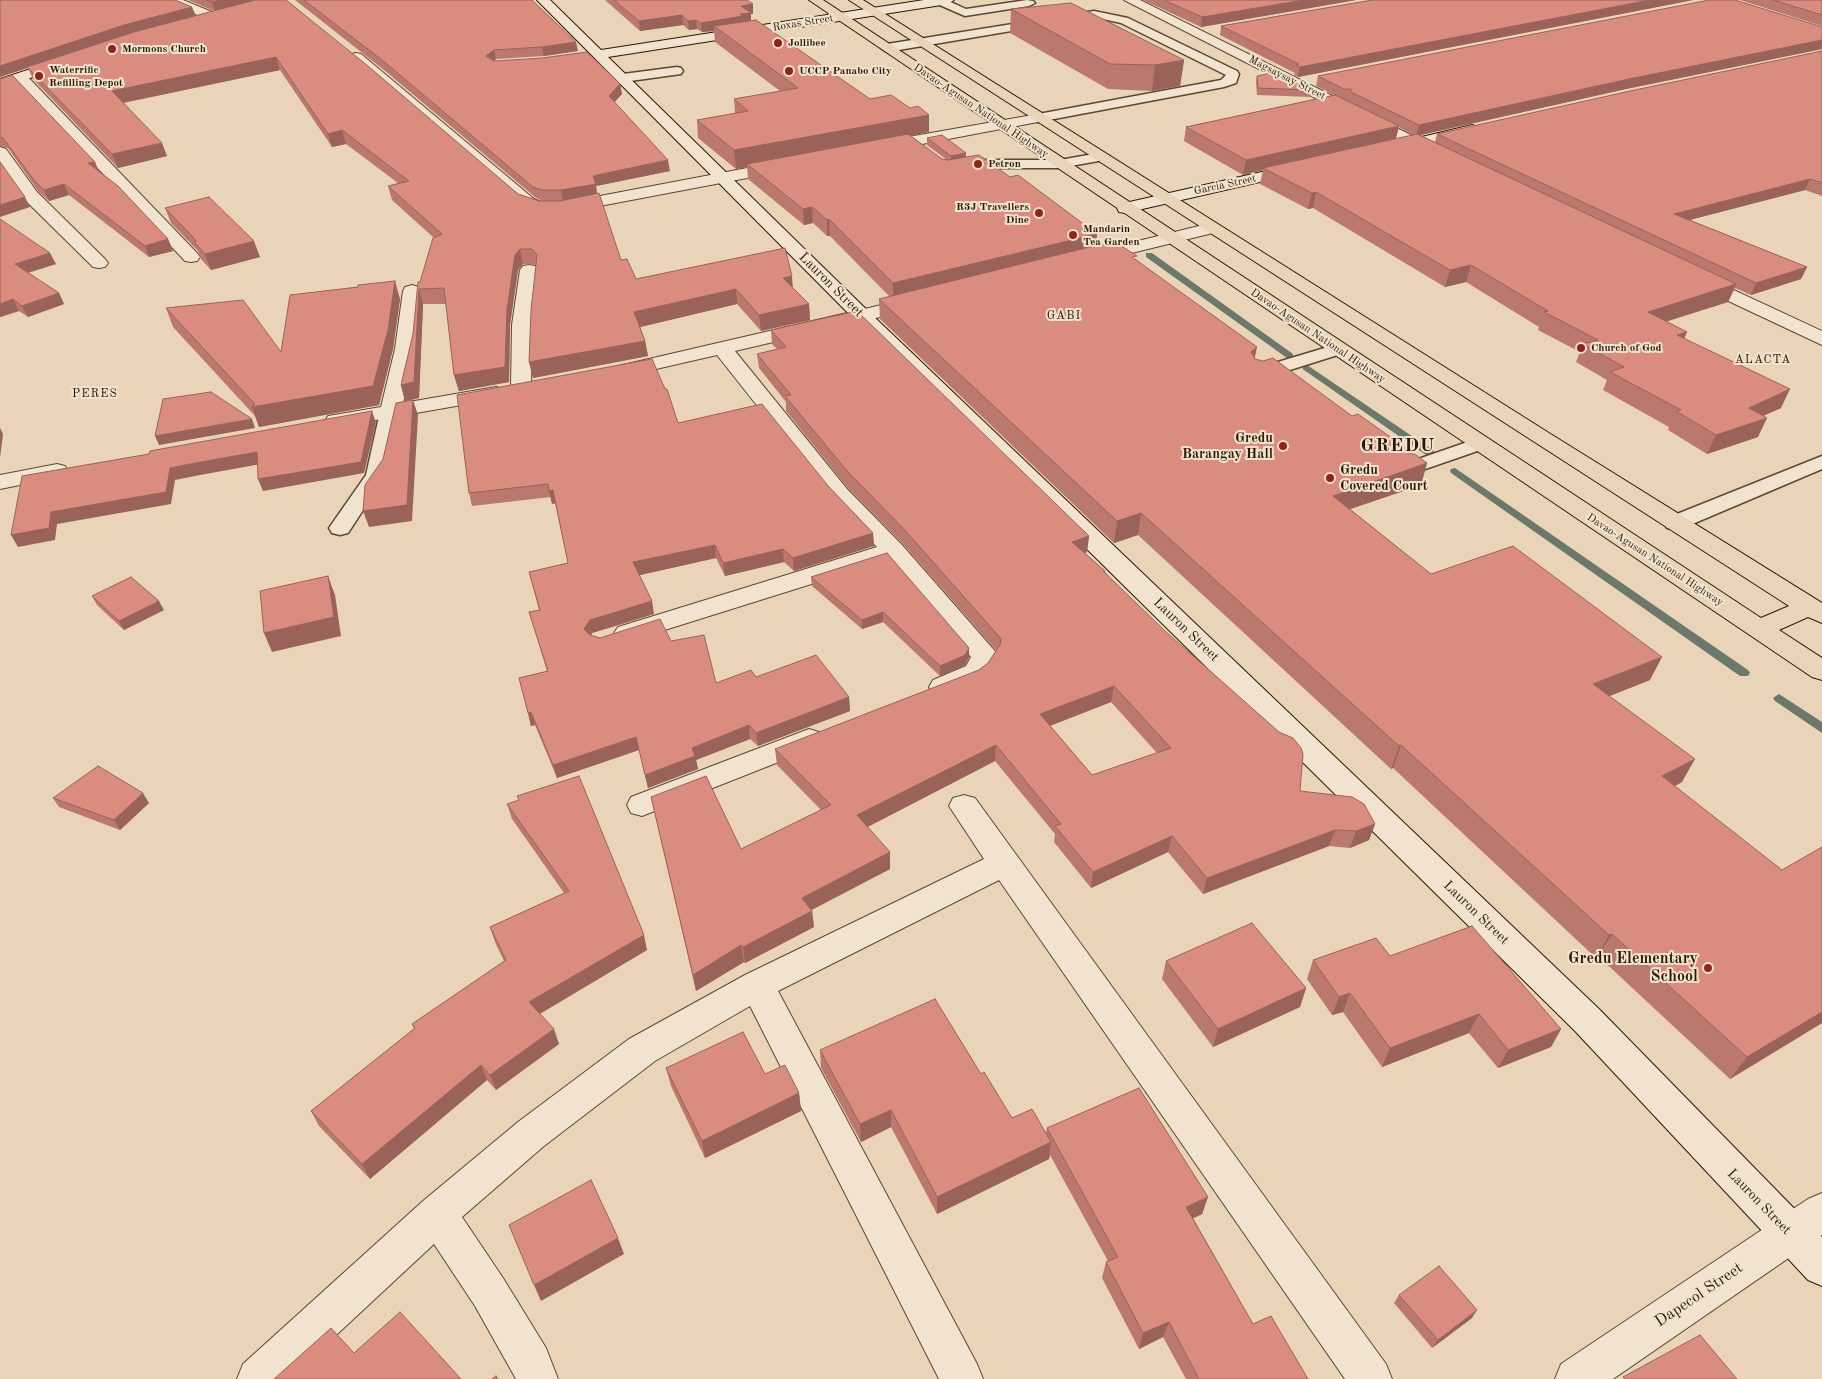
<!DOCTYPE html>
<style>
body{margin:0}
canvas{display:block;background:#e9d4b7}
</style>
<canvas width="1822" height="1379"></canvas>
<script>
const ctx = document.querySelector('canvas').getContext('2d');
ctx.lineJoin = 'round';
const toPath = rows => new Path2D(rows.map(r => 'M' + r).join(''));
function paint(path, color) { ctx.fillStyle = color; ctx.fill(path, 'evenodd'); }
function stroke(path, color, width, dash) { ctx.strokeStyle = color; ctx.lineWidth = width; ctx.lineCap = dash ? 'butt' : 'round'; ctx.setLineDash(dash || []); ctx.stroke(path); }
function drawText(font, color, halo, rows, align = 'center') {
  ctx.font = font + ' "Old Standard TT",serif'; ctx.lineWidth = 4; ctx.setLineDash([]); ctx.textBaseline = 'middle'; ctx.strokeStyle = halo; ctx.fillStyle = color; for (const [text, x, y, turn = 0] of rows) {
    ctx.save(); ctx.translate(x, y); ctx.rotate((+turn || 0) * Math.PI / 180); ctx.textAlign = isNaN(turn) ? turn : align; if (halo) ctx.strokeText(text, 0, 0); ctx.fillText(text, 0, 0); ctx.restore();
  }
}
paint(toPath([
 [1146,253,1152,253,1293,354,1293,358,1287,358,1146,257,1146,253],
 [1307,365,1434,451,1434,455,1426,455,1304,370,1302,368,1307,365],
 [1455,468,1748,670,1750,673,1748,676,1740,676,1451,473,1450,471,1451,469,1455,468],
 [1779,694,1822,722,1822,733,1775,701,1773,698,1779,694]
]), '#6b796c');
const lane = toPath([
 [934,0,946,0,966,9,1027,0,1033,1,1035,3,1029,6,965,16,935,3,934,0],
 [1094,11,1128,18,1237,71,1239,74,1236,83,1224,87,1038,122,1033,121,1031,118,1033,115,1221,80,1226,75,1121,23,1094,17,887,52,881,48,887,44,1094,11],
 [677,67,681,68,683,71,681,74,623,82,617,78,623,74,677,67],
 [1099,153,1104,154,1106,157,1104,160,1060,168,978,168,959,172,954,171,952,168,954,165,978,160,1060,160,1099,153],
 [1338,344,1344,345,1347,349,1344,353,1258,380,1251,378,1249,374,1251,370,1338,344],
 [390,406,397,408,400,412,386,475,348,533,340,535,332,533,329,528,366,475,380,412,383,408,390,406],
 [1479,438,1486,440,1489,444,1486,448,1408,475,1401,473,1398,469,1401,465,1479,438],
 [1822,456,1822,469,1683,528,1675,529,1667,528,1664,523,1667,518,1822,456]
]);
const street = toPath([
 [167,0,183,0,217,14,219,17,217,20,209,20,169,3,167,0],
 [1124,0,1140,0,1441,150,1443,153,1441,156,1435,158,1429,156,1124,0],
 [356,53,361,54,534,199,544,203,563,203,784,161,790,163,792,166,790,169,784,171,563,213,536,212,522,207,351,60,349,57,351,54,356,53],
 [20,73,25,74,197,253,200,257,197,261,191,262,185,261,15,80,13,77,20,73],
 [1038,114,1043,115,1045,118,1043,121,880,152,875,150,872,147,875,144,880,142,1038,114],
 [0,147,6,149,37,192,105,259,108,263,105,267,99,268,93,267,25,200,0,163,0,147],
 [1211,223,1217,224,1220,228,1217,232,1091,263,1085,262,1082,258,1085,254,1211,223],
 [529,265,535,266,538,270,532,325,531,388,528,392,521,394,514,392,511,388,512,325,520,270,523,266,529,265],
 [1697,273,1822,331,1822,345,1690,283,1688,279,1690,275,1697,273],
 [412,285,419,287,421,291,415,349,403,403,496,387,503,389,506,393,503,397,496,399,336,427,328,426,325,421,328,416,381,407,395,349,403,291,405,287,412,285],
 [916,297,923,299,925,303,923,307,735,351,847,489,902,545,994,650,998,656,992,672,986,678,953,694,943,696,933,694,929,687,933,680,966,666,971,657,888,560,636,639,627,642,618,639,614,633,618,627,877,547,831,499,717,355,617,378,610,376,607,372,610,368,916,297],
 [57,464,65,466,68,471,65,476,0,489,0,475,57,464],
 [809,729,819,732,823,739,819,746,642,816,631,813,627,805,631,797,809,729],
 [964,795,975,798,1386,1364,1392,1379,1345,1379,999,880,778,991,977,1364,983,1379,939,1379,750,1006,655,1061,544,1146,462,1217,503,1278,546,1348,558,1379,516,1379,475,1306,434,1244,289,1379,237,1379,243,1364,423,1201,518,1122,629,1039,745,975,984,859,949,806,953,798,964,795],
 [1822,1193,1822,1235,1613,1379,1555,1379,1561,1364,1808,1199,1822,1193]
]);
const secondary = toPath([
 [537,0,550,0,601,50,924,0,954,0,948,4,608,57,869,312,1599,1009,1822,1237,1822,1286,1808,1280,1575,1031,855,320,537,0],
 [67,57,72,58,74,61,72,64,0,88,0,79,67,57],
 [1472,125,1477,127,1480,130,1477,133,1393,153,1388,151,1385,148,1388,145,1472,125],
 [1297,164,1303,166,1305,169,1303,172,1125,213,1119,212,1117,208,1119,204,1125,203,1297,164]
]);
const highway = toPath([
 [809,0,823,0,1761,618,1789,606,849,0,863,0,1549,433,1822,603,1822,623,1808,617,1779,630,1822,658,1822,680,1812,677,809,0]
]);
stroke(lane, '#5a4831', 3);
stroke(street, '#5a4831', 2);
stroke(secondary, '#2a1a04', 2);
stroke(highway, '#2a1a04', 2);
paint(lane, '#f1e3d0');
paint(street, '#f1e3d0');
paint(secondary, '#f1e3d0');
paint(highway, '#e9d4b7');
paint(toPath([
 [0,0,195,16,214,11,188,0,286,0,518,194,539,201,543,201,535,197,384,70,295,0,532,0,578,51,544,56,496,59,494,61,620,84,622,94,614,102,670,171,596,186,597,194,621,260,636,279,792,276,792,287,809,304,810,320,761,331,737,304,640,327,645,341,648,356,533,378,529,362,536,265,523,264,518,270,510,325,509,382,459,391,454,375,446,304,423,304,419,398,405,401,401,385,413,334,420,282,434,238,392,200,388,186,398,183,346,144,332,147,280,70,123,103,167,156,118,168,33,79,28,68,0,77],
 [605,0,747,0,753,14,751,14,751,20,870,99,929,132,911,136,942,159,947,160,927,145,927,138,966,157,1010,177,1097,234,1096,246,1137,260,1255,359,1352,416,1406,452,1427,463,1421,485,1350,509,1431,574,1650,680,1609,696,1682,782,1675,786,1822,1023,1730,1079,1598,956,1596,958,1393,768,1391,769,1138,535,1114,543,880,319,879,299,890,297,830,236,827,236,813,223,804,225,748,179,747,167,736,169,698,138,697,120,735,113,734,99,780,91,715,42,714,31,702,32,697,29,689,30,683,25,640,31],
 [1143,0,1356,0,1201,27],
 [1372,0,1693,0,1298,77,1294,75,1295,73,1220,35,1221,26],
 [1740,0,1822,0,1822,26],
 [1011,9,1184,60,1180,86,1152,91,1108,89,1010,33],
 [1822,27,1822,49,1626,89,1420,135,1435,142,1437,134,1822,51,1822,196,1805,190,1690,220,1807,267,1801,279,1751,295,1735,288,1728,302,1666,321,1687,332,1684,339,1781,408,1763,416,1758,437,1707,454,1668,430,1669,427,1603,390,1607,380,1576,362,1580,352,1538,330,1539,327,1466,282,1445,287,1313,208,1308,209,1260,184,1263,170,1243,175,1184,141,1186,127,1334,95,1316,86,1318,76],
 [1399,127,1413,135,1396,139],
 [1257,76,1312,90,1311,97,1257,95,1256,82],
 [0,79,95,162,99,172,168,239,173,251,149,257,69,195,49,201,38,191,8,148,0,146],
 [165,208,260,257,211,270,201,259,198,251,171,223],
 [0,219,56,264,28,273,59,293,64,304,28,317,19,311,0,317],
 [400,299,393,349,379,405,259,427,255,416,173,327,166,308,281,352],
 [771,330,1089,536,1087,552,1085,553,1105,572,1300,791,1375,824,1369,840,1350,848,1329,846,1203,894,1168,852,1091,888,1054,842,1055,834,995,761,867,827,890,869,812,910,814,927,745,963,744,962,696,991,651,797,741,849,821,810,777,765,775,749,979,670,988,663,996,650,903,544,848,488,786,411,786,402,759,368,757,354,777,349,772,344],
 [1111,702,1157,753,1092,775,1050,726],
 [678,423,829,487,873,533,874,546,794,571,784,562,725,576,716,558,639,575,654,614,592,633,591,636,600,638,671,641,716,683,756,677,849,697,850,711,758,746,750,739,696,760,698,769,648,788,639,750,557,778,535,725,531,726,528,713,547,671,529,612,539,610,529,572,568,563,555,503,552,504,551,497,472,506,469,493],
 [887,553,969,657,965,665,940,676,883,622,862,629,812,586,811,577],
 [92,596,164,610,124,630,97,605],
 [53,798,149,803,120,830,59,807],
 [507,804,647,950,540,1014,559,1044,496,1090,487,1080,370,1179,319,1126,311,1111,414,1029,412,1024,504,961,495,942,490,927,564,893,512,819],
 [1390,956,1561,1029,1551,1047,1498,1068,1469,1033,1382,1067,1343,1012,1332,1015,1307,979,1313,960],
 [1166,961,1306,988,1300,1007,1213,1047,1162,979],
 [820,1050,981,1074,1012,1118,1046,1133,1047,1128,1208,1197,1202,1214,1193,1218,1253,1324,1308,1379,1186,1379,1163,1337,1139,1349,1102,1278,1106,1262,1108,1261,1050,1155,1049,1159,937,1214,891,1127,861,1142,821,1068],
 [666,1068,765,1074,799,1093,801,1111,705,1158,671,1086],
 [1399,1295,1472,1318,1432,1348,1394,1303]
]), '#bb796d');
paint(toPath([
 [221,0,258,0,215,11,212,2],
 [1304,0,1356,0,1201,27,1202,17],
 [1650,0,1693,0,1298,77,1300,67],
 [753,4,753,14,751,14,751,22,714,26,714,31,702,32,701,23,741,6],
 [192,7,196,16,127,34,0,77,0,66,124,25],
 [682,15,683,25,640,31,639,21],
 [696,20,697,29,689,30,688,21],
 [1822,40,1822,49,1626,89,1416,136,1419,125,1629,79],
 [576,42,578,51,544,56,542,47],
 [494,50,496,59,488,66,486,56],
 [276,57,280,70,117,104,112,91],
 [1184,60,1180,86,1152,91,1155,65],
 [620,84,622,94,611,106,609,96],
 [929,115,929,132,750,166,747,164,747,167,736,169,734,150],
 [1399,126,1395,141,1263,168,1263,170,1243,175,1246,160],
 [342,130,346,144,332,147,328,134],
 [162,143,167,156,118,168,112,154],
 [966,153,966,160,950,163,951,156],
 [668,160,670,171,596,186,597,195,563,201,561,190,593,176],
 [95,162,99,172,88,163],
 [1810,179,1805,190,1670,225,1674,214],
 [64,184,69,195,49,201,44,190],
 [1316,192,1313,208,1308,209,1312,193],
 [25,197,30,207,0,217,0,205],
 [812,207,813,223,804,225,803,209],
 [829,219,830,236,827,236,827,220],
 [1097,234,1095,250,893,300,893,283],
 [168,239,173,251,149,257,145,246],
 [254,241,260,257,211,270,205,254],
 [520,249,523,264,518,270,510,325,509,382,459,391,454,375,515,255],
 [50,253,56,264,20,275,15,264],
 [1471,265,1466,282,1445,287,1450,270],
 [1807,267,1801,279,1751,295,1756,283],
 [792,276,793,291,783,278],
 [395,281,400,299,393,349,379,405,259,427,252,407],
 [1736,284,1728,302,1640,330,1648,312],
 [419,289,423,304,419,398,405,401,401,385,414,382],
 [736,289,737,304,636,328,634,312],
 [59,293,64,304,28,317,22,306],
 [13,299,19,311,0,317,0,304],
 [809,304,810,320,761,331,759,315],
 [1687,332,1679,350,1677,335],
 [645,341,648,356,533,378,529,362],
 [1257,347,1253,367,1251,352],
 [1790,389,1781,408,1740,426,1749,408],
 [413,400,418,415,412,521,369,527,363,511],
 [372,411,376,423,364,473,263,491,258,479],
 [1767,418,1758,437,1707,454,1716,435],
 [252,419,255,428,159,445,155,436],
 [0,428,3,434,0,458],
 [257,452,261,464,200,475,175,480,171,504,57,524,55,540,18,547,11,535,51,512,170,468,195,463],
 [1427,463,1421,485,1327,517,1333,496],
 [553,490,556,503,552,504,549,491],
 [1141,513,1138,535,1114,543,1117,521],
 [873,533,874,546,794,571,793,558],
 [1089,536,1087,552,1071,557,1072,542],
 [715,545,716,558,636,576,633,562],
 [783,549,784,562,725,576,723,563],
 [328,576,335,595,341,636,272,652,264,633],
 [159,601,164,610,124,630,119,621],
 [652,601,654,614,592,633,587,642,584,629,590,620],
 [883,612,883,622,862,629,862,620],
 [969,648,969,657,965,665,940,676,940,666],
 [1662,657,1650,680,1582,707,1593,684],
 [1114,686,1111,702,1039,730,1040,714],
 [849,697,850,711,758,746,756,733],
 [531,712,535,725,531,726,528,713],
 [749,725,750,739,696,760,698,769,648,788,645,775,692,748],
 [636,737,639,750,557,778,553,765],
 [996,745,995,761,858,832,857,815],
 [1401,745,1393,768,1391,769,1399,746],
 [1695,759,1682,782,1649,799,1662,776],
 [143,793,149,803,120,830,114,820],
 [1375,824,1369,840,1350,848,1356,831],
 [1335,830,1329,846,1203,894,1207,878],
 [1172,836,1168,852,1091,888,1093,872],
 [890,852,890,869,803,914,802,898],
 [812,911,814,927,745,963,743,947],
 [1612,934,1598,956,1596,958,1609,935],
 [644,935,647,950,534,1017,529,1002],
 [741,945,744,962,696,991,693,975],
 [1306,988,1300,1007,1213,1047,1218,1029],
 [1350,993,1343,1012,1332,1015,1339,997],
 [1822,1012,1822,1023,1730,1079,1747,1057],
 [1479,1014,1469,1033,1382,1067,1390,1048],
 [554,1029,559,1044,496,1090,490,1075],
 [1561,1029,1551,1047,1498,1068,1508,1050],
 [481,1065,487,1080,370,1179,362,1164],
 [799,1093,801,1111,705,1158,702,1141],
 [891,1110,891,1127,861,1142,860,1124],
 [1051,1142,1049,1159,937,1214,937,1197],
 [1208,1197,1202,1214,1181,1224,1186,1207],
 [618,1238,624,1254,541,1301,534,1285],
 [1477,1310,1472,1318,1432,1348,1438,1340],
 [1169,1322,1163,1337,1139,1349,1143,1333]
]), '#996359');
const building = toPath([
 [0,0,175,0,192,7,124,25,0,66,0,0],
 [206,0,221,0,212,2,206,0],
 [255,0,286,0,368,66,518,194,539,201,560,201,599,193,621,260,627,259,636,279,785,248,792,276,783,278,809,304,759,315,736,289,634,312,645,341,529,362,531,310,537,255,532,249,520,249,515,255,507,309,505,367,454,375,444,288,419,289,414,382,401,385,413,334,418,282,420,282,433,238,442,234,388,186,409,181,342,130,328,134,276,57,112,91,162,143,112,154,27,67,134,32,255,0],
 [304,0,532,0,576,42,542,47,494,50,486,56,494,61,542,58,587,52,620,84,609,96,668,160,593,176,596,184,561,190,542,190,533,187,382,60,304,0],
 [614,0,747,0,753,4,741,6,751,13,740,14,743,16,701,23,696,20,688,21,682,15,639,21,614,0],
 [1164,0,1304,0,1202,17,1164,0],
 [1372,0,1650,0,1300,67,1296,65,1299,64,1221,26,1372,0],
 [1709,0,1735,0,1822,27,1822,40,1629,79,1419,125,1351,92,1351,89,1344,89,1318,76,1709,0],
 [1773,0,1822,0,1822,15,1773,0],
 [1071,3,1184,60,1155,65,1110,64,1011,9,1071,3],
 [756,20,870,99,891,95,910,108,918,106,929,115,734,150,697,120,748,111,734,99,798,88,714,26,756,20],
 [1822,51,1822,183,1810,179,1674,214,1807,267,1756,283,1437,134,1630,91,1822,51],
 [1276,72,1312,90,1258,88,1257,76,1276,72],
 [12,75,95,162,88,163,118,186,168,239,145,246,64,184,44,190,34,180,3,138,0,137,0,79,12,75],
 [1335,95,1399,126,1246,160,1186,127,1335,95],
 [908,134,942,159,948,160,979,155,1010,177,1018,175,1097,234,893,283,829,219,827,220,812,207,803,209,747,164,908,134],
 [1417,134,1736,284,1648,312,1687,332,1677,335,1790,389,1749,408,1767,418,1716,435,1676,411,1681,410,1610,372,1624,367,1583,344,1598,340,1544,312,1548,311,1471,265,1450,270,1316,192,1312,193,1263,168,1417,134],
 [942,135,966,153,951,156,927,138,942,135],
 [0,162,25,197,0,205,0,162],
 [209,197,254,241,205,254,195,243,196,241,192,236,165,208,209,197],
 [0,219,50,253,15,264,59,293,22,306,13,299,0,304,0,219],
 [1114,241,1137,256,1132,257,1257,347,1251,352,1255,359,1263,361,1273,358,1352,416,1358,414,1403,446,1406,452,1416,455,1427,463,1333,496,1431,574,1513,546,1662,657,1593,684,1695,759,1662,776,1782,870,1822,847,1822,1012,1747,1057,1612,934,1609,935,1401,745,1399,746,1141,513,1117,521,879,299,1114,241],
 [395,281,388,330,373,386,252,407,255,404,166,308,243,300,281,352,290,295,358,287,358,285,395,281],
 [857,311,1089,536,1072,542,1105,571,1103,571,1165,631,1279,732,1293,738,1301,748,1303,754,1300,791,1352,797,1364,804,1375,824,1356,831,1335,830,1207,878,1172,836,1093,872,1055,826,1061,824,996,745,857,815,890,852,802,898,812,911,743,947,741,945,693,975,651,797,706,776,741,849,831,805,775,749,979,670,988,663,1000,645,1001,639,996,633,903,528,848,472,785,396,791,395,757,354,786,347,771,330,857,311],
 [1114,686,1171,748,1092,775,1040,714,1114,686],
 [652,359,665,389,667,389,678,423,762,404,829,487,873,533,793,558,783,549,723,563,715,545,633,562,652,601,590,620,584,629,590,635,600,638,660,619,671,641,704,635,716,683,751,670,756,677,816,655,849,697,756,733,749,725,692,748,695,756,645,775,636,737,553,765,531,712,528,713,519,678,548,671,529,612,540,610,529,572,568,563,553,490,549,491,548,484,469,493,457,395,652,359],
 [211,392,252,419,155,436,163,399,211,392],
 [413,400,407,505,363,511,365,485,383,459,396,403,413,400],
 [372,411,361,462,258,479,257,452,195,463,170,468,166,492,51,512,49,528,11,535,22,476,149,454,150,451,372,411],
 [887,553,969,648,965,655,940,666,883,612,862,620,811,577,887,553],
 [328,576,334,617,264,633,260,591,328,576],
 [131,577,159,601,119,621,92,596,131,577],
 [98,766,143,793,114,820,53,798,98,766],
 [579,776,644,935,529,1002,554,1029,490,1075,481,1065,362,1164,311,1111,415,1028,412,1024,506,960,490,927,569,891,507,804,519,800,517,796,579,776],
 [1252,923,1306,988,1218,1029,1166,961,1252,923],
 [1472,926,1561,1029,1508,1050,1479,1014,1390,1048,1350,993,1339,997,1313,960,1376,938,1390,956,1472,926],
 [935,999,981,1074,984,1072,1012,1118,1032,1109,1051,1142,937,1197,891,1110,860,1124,820,1050,935,999],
 [743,1032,765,1074,785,1065,799,1093,702,1141,666,1068,743,1032],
 [1139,1088,1208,1197,1186,1207,1253,1324,1271,1316,1308,1379,1199,1379,1169,1322,1143,1333,1106,1262,1118,1257,1047,1128,1139,1088],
 [591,1180,618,1238,534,1285,509,1225,591,1180],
 [1439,1266,1477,1310,1438,1340,1399,1295,1439,1266],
 [400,1312,461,1379,274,1379,331,1328,354,1353,400,1312],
 [1700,1335,1737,1379,1625,1379,1623,1377,1700,1335],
 [496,1376,498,1379,492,1379,496,1376]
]);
paint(building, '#da8d7f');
stroke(building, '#996359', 1);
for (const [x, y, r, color] of [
 [778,43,5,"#8f2418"],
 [112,49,5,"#8f2418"],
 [789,71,5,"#8f2418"],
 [39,76,5,"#8f2418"],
 [978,164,5,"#8f2418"],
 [1039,213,5,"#8f2418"],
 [1073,235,5,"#8f2418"],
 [1581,348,5,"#8f2418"],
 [1283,446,5,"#8f2418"],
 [1330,478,5,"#8f2418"],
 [1708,968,5,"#8f2418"]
]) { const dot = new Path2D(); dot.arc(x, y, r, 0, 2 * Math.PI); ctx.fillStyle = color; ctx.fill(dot); stroke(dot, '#f1e3d0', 2); }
drawText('11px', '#2a1a04', '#f1e3d0', [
 ["Roxas Street",803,23,-9],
 ["Magsaysay Street",1287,78,27],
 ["Davao-Agusan National Highway",981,111,34],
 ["Garcia Street",1225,185,-12],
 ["Davao-Agusan National Highway",1318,336,34],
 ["Davao-Agusan National Highway",1655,560,33]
]);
drawText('bold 11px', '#2a1a04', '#f1e3d0', [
 ["Jollibee",788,43],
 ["Mormons Church",122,49],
 ["Waterrific",49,70],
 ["Refilling Depot",49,83],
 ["UCCP Panabo City",799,71],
 ["Petron",988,164],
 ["R3J Travellers",1029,207,"right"],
 ["Dine",1029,220,"right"],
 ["Mandarin",1083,229],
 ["Tea Garden",1083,242],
 ["Church of God",1591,348]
], 'left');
ctx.letterSpacing = '1px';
drawText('12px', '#2a1a04', '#f1e3d0', [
 ["GABI",1064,316],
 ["ALACTA",1763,360],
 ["PERES",95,394]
]);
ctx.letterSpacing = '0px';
drawText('14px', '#2a1a04', '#f1e3d0', [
 ["Lauron Street",831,285,45],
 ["Lauron Street",1186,630,44],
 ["Lauron Street",1476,913,44],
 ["Lauron Street",1759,1202,46]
]);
drawText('bold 14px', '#2a1a04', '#f1e3d0', [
 ["Gredu",1273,438],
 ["Barangay Hall",1273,454],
 ["Gredu",1340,470,"left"],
 ["Covered Court",1340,486,"left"]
], 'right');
drawText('bold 16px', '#2a1a04', '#f1e3d0', [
 ["Gredu Elementary",1698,959],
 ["School",1698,977]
], 'right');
drawText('16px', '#2a1a04', '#f1e3d0', [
 ["Dapecol Street",1699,1295,-34]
]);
ctx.letterSpacing = '1px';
drawText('bold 19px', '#2a1a04', '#f1e3d0', [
 ["GREDU",1398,446]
]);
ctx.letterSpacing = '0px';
</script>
